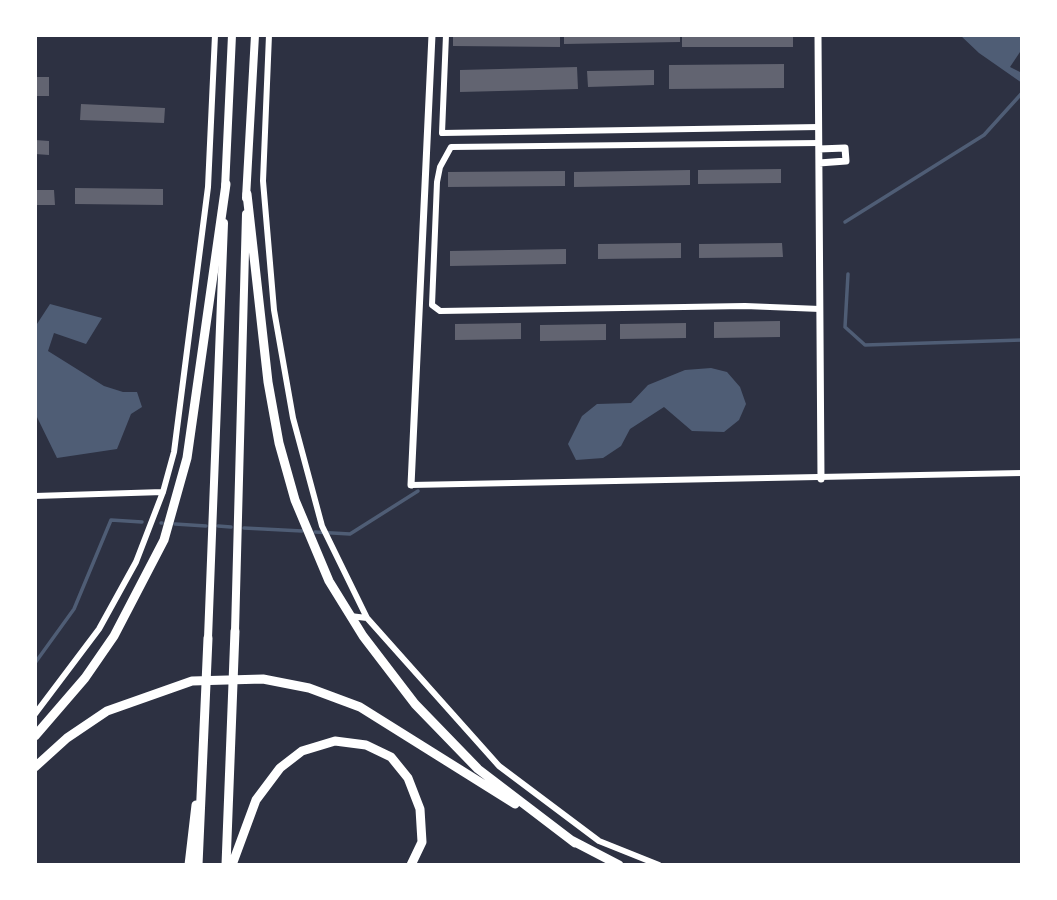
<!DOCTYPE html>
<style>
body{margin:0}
#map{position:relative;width:1057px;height:900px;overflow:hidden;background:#2d3142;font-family:Mulish,sans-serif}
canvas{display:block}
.frame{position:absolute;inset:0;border:37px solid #fff;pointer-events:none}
</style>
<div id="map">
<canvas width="1057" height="900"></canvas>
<div class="frame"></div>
</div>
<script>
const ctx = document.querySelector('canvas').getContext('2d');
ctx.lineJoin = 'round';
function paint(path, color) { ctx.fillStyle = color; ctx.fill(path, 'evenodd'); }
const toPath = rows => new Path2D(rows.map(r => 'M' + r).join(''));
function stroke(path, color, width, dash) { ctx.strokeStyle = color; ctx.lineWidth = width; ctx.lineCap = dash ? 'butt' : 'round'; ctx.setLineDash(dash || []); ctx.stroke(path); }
paint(toPath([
 [960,35,1022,35,1022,49,1010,67,1022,73,1022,83,979,53],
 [50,304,102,318,86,344,54,333,48,351,104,386,123,392,137,392,142,407,131,414,117,449,57,458,35,413,35,327],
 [711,368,727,372,740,387,746,404,739,420,724,432,692,431,664,407,630,429,621,446,603,458,576,460,568,444,582,416,597,404,631,403,648,385,685,370]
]), '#4f5d75');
stroke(toPath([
 [845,222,984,135,1022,93],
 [848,274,845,327,865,345,1022,340],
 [161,523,162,523],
 [175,524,206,526],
 [218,526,231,527],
 [244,528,302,531],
 [315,532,350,534,418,491],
 [35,663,74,609,111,520,142,522]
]), '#4f5d75', 3.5);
paint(toPath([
 [453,35,560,35,560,47,453,46],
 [564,35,680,35,680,42,564,44],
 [682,35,793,35,793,47,682,47],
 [784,64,784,88,669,89,669,65],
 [577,67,578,89,460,92,460,70],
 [654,70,654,85,588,87,587,71],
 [35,77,49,77,49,96,35,96],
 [81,104,165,108,164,123,80,120],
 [35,140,49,141,49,155,35,154],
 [781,169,781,183,698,184,698,170],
 [690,170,690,185,574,187,574,172],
 [565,171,565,186,448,187,448,172],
 [75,188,163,189,163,205,75,204],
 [35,190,54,190,55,205,35,205],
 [681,243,681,258,598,259,598,244],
 [782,243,783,257,699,258,699,244],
 [566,249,566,264,450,266,450,251],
 [780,321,780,337,714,338,714,322],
 [521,323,521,339,455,340,455,324],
 [686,323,686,338,620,339,620,324],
 [606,324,606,340,540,341,540,325]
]), '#626471');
stroke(toPath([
 [269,35,263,181,274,310,293,418,322,526,367,618],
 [446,35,442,133,819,127],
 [819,143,451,147,440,167,437,182,432,305,440,311,745,306,820,309],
 [411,485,1022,473],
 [35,496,163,492],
 [350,616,367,618,499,766,599,841,659,865],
 [35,714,99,629,136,562,163,492,174,452,208,187,215,35]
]), '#fff', 6);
stroke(toPath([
 [818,35,821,479],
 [819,149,845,148,846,161,819,163],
 [411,485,432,35]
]), '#fff', 7);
stroke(toPath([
 [225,189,232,35],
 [246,198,255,35],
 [235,631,246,214],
 [208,638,224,223]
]), '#fff', 8);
stroke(toPath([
 [247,194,268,382,279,443,295,500,329,581,363,636,415,704,478,769,575,843],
 [35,736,85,678,114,636,164,540,187,458,226,184],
 [35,767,67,738,107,711,192,681,263,679,309,688,360,707,515,804],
 [571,840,619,865],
 [189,865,196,805],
 [198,865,208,638],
 [226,865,235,631],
 [232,865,256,800,280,768,302,751,335,741,366,745,391,757,408,778,420,809,422,842,411,865]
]), '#fff', 9);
</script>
